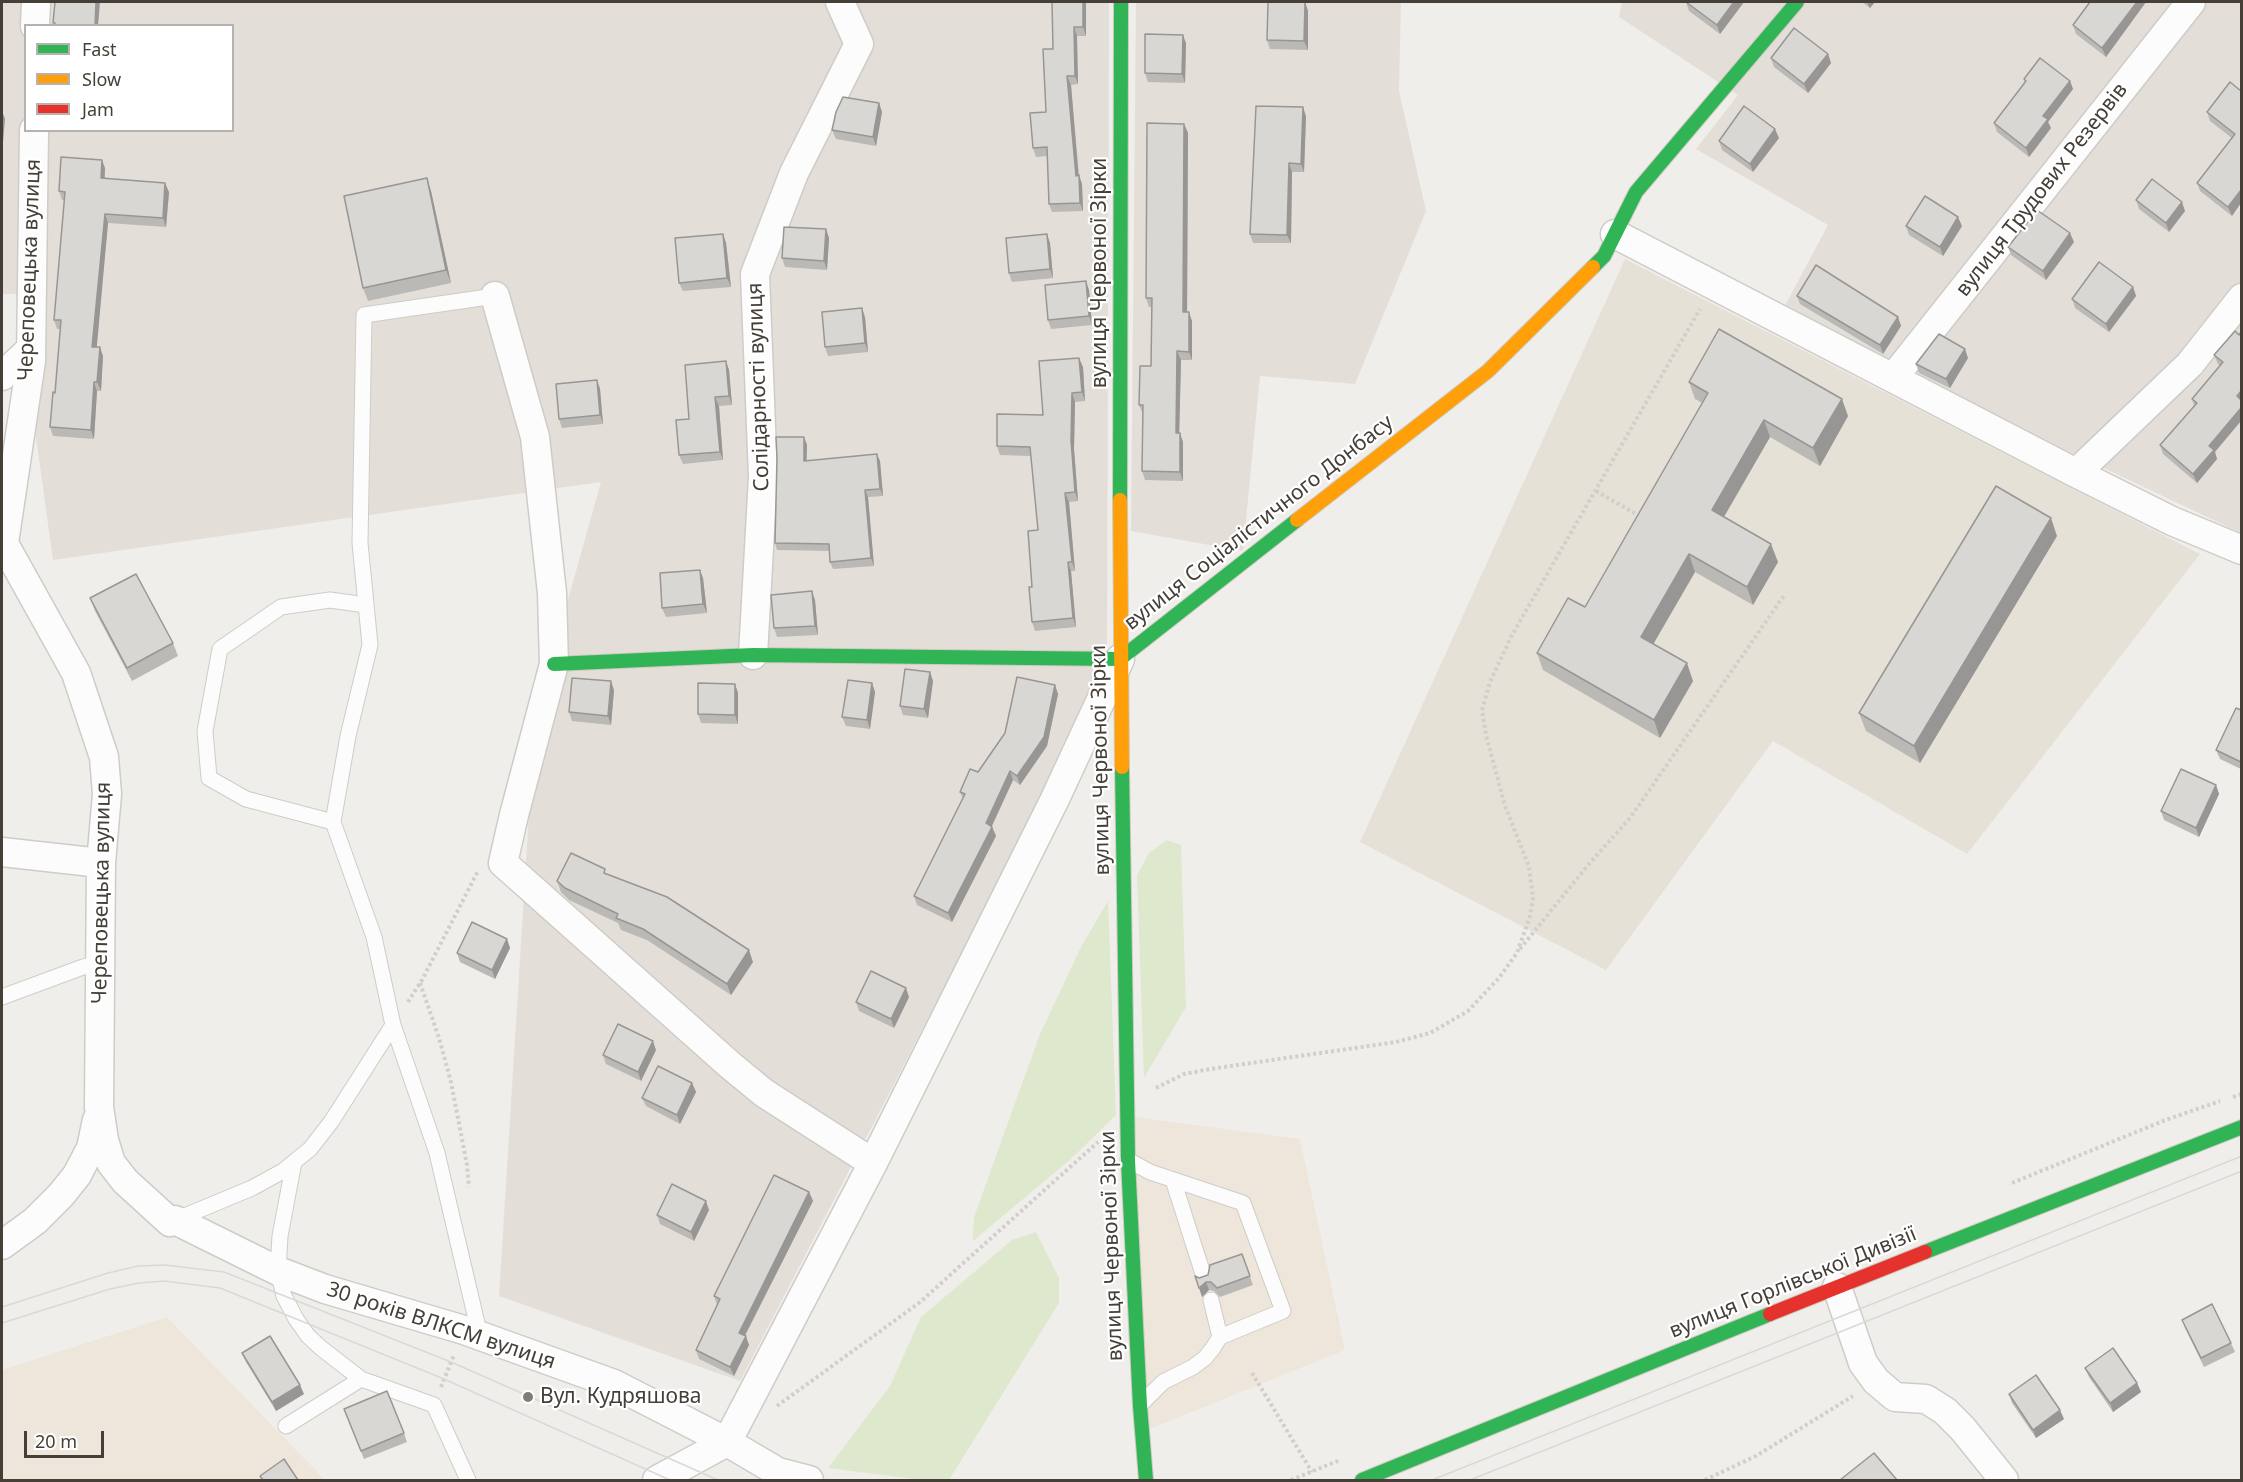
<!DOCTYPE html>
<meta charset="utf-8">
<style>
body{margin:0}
#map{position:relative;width:2243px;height:1482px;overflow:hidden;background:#f0eeea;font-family:"Noto Sans",sans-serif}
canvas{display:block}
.frame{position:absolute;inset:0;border:3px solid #453f37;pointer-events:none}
.legend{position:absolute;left:24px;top:24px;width:210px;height:108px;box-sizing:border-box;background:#fff;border:2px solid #b5b2af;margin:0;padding:8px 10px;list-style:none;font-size:18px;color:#453f37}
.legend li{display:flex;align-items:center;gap:12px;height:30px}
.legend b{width:30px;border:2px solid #b5b2af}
.scale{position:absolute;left:24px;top:1431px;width:80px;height:27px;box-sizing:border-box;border:3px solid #453f37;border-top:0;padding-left:8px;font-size:18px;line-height:21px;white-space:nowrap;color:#453f37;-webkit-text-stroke:4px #fff;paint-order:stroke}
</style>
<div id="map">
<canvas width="2243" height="1482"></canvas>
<div class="frame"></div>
<ul class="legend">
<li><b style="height:8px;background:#30b455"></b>Fast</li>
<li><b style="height:8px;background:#ff9f0a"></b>Slow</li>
<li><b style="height:8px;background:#e5322d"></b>Jam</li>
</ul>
<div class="scale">20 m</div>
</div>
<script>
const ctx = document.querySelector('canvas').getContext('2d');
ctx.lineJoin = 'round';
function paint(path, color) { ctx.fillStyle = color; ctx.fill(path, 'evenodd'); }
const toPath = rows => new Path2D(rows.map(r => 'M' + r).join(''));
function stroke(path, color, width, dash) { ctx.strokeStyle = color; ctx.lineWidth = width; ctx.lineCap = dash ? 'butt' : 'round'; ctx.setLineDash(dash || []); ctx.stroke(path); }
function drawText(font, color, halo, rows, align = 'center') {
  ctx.font = font + ' "Noto Sans",sans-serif'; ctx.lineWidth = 4.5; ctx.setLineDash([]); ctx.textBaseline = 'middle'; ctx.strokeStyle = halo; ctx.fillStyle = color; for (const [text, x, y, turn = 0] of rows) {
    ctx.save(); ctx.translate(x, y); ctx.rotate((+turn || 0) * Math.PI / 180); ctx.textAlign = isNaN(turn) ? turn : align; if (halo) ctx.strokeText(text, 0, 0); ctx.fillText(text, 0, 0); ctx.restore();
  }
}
paint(toPath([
 [2,2,1109,2,1107,673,740,1381,499,1296,535,717,601,482,53,560,16,294,2,294],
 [26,26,232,26,232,130,26,130],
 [1136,2,1401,2,1399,91,1426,211,1355,384,1260,376,1243,551,1131,531],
 [1622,2,2241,2,2241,533,1780,315,1828,225,1696,149,1738,95,1619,17]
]), '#e3dfd8');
paint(toPath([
 [1127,1116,1300,1139,1345,1350,1142,1432],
 [167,1317,325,1480,2,1480,2,1370]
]), '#efe6db');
paint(toPath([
 [1625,259,2200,554,1967,854,1773,741,1606,970,1360,842]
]), '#e6e1d6');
paint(toPath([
 [1167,840,1181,845,1186,1007,1144,1078,1137,875,1149,853],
 [1108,901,1116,1115,1071,1159,973,1241,974,1217,1040,1034,1081,947],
 [1036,1232,1059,1278,1059,1303,949,1480,923,1480,828,1468,890,1386,921,1317,1012,1240]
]), '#dee8cc');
const lane = toPath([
 [333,822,246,799,209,778,205,731,220,649,281,607,330,600,366,605],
 [2,997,83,967,100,964],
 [1128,1160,1150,1172,1243,1203,1283,1311,1220,1337],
 [294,1162,280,1236,278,1271,284,1296,296,1319,308,1336,321,1348,361,1379,434,1405,468,1480],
 [1173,1180,1204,1277],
 [175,1220,252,1188,283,1171,310,1149,331,1122,393,1025],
 [480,1336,437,1153,393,1025,374,937,333,822,348,736,370,645,360,543,364,315,495,296],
 [1143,1402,1163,1382,1193,1367,1205,1358,1213,1348,1220,1337,1211,1300],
 [286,1426,361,1379]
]);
const street = toPath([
 [35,26,36,2],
 [1615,234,2076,473,2172,521,2242,550],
 [495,296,535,437,552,593,554,664,514,815,503,863,730,1065,764,1093,873,1163],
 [2,376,31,349],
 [1893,378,2191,2],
 [2076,473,2190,364,2242,298],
 [2,540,76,673,104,757,107,794,101,863,99,1107,104,1140,111,1163,125,1181,170,1222,175,1220,278,1271,325,1289,464,1330,614,1384,727,1442,778,1472,809,1480],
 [4,543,31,361,34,130],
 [753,655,763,477,755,274,794,173,859,44,840,2],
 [2,852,101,863],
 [2,1245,35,1221,61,1195,77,1175,91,1148,97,1120],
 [1837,1287,1863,1363,1876,1381,1895,1397,1926,1399,1945,1411,1963,1429,2004,1480],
 [657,1480,727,1442,873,1163,1054,801,1120,659]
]);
const fast = toPath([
 [1593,267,1604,256,1636,192,1797,2],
 [1120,500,1121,2],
 [554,664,753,655,1120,659,1297,520],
 [1122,767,1128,1160,1140,1406,1146,1480],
 [1925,1252,2242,1127],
 [1362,1480,1770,1314]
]);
const slow = toPath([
 [1120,500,1122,767],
 [1297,520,1488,371,1593,267]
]);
const jam = toPath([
 [1770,1314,1925,1252]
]);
stroke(lane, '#ceccc8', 17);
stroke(street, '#ceccc8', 31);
stroke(fast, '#cecac1', 16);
stroke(slow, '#cecac1', 16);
stroke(jam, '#cecac1', 16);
stroke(toPath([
 [1596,491,1641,517],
 [1520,949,1588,865,1630,818,1785,594],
 [420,983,439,1038,451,1082,467,1165,469,1187],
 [408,1002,422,980,478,871],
 [1156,1088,1184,1074,1210,1069,1396,1042,1430,1033,1468,1011,1499,978,1517,953,1530,916,1533,898,1529,867,1505,806,1486,735,1482,710,1490,682,1512,635,1700,309],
 [2233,1097,2242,1094],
 [2012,1183,2163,1121,2220,1101],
 [1252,1373,1312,1472],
 [441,1387,454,1355],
 [777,1406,919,1303,1098,1142],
 [1291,1480,1340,1460],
 [1705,1480,1756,1456,1853,1396]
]), '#d1cecb', 4, [3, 3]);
stroke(lane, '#fdfcfc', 15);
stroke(street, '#fdfcfc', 28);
stroke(fast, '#30b455', 14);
stroke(slow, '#ff9f0a', 14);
stroke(jam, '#e5322d', 14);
stroke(toPath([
 [2,1307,108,1273,138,1266,165,1265,224,1272,451,1362,718,1480],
 [2,1323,110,1289,139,1283,164,1281,220,1288,444,1379,670,1480],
 [1432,1480,2242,1156],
 [1470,1480,2242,1171]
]), '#d9d9d8', 1.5);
paint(toPath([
 [1086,2,1086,36,1077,36,1078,84,1071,85,1079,175,1082,184,1083,211,1052,212,1049,204,1048,156,1036,157,1033,148,1046,112,1053,49],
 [1305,2,1308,11,1308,50,1270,49,1267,40],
 [1686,2,1744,2,1720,34,1689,11],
 [1862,2,1875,2,1870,8],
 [2090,2,2146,2,2106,57,2076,34,2073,25],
 [1186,43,1185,83,1148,82,1145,73],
 [1828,54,1831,63,1808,93,1774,67,1771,58],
 [2024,79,2070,81,2073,89,2048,122,2051,128,2029,157,1997,132,1994,123,2025,83],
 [2241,91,2232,216,2200,191,2197,183,2232,138,2210,121,2207,112],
 [879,103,882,112,876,146,836,139,832,130],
 [1306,116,1304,172,1292,172,1291,243,1253,243,1250,234],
 [1184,124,1188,133,1187,312,1192,321,1192,360,1181,360,1179,433,1183,442,1183,481,1145,480,1142,471,1143,414,1139,405,1151,366,1152,307,1149,307,1146,298],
 [1779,138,1753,172,1722,150,1719,141],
 [105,168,105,179,169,192,166,227,108,223,96,347,103,356,101,391,97,391,94,439,53,436,50,427,55,393,60,329,57,329,54,320,65,200,62,200,59,191],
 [431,191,451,283,368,301,363,288],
 [2136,200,2185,211,2169,232,2139,209],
 [1906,226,1962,226,1943,256,1909,235],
 [826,229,829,238,827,270,785,267,782,258],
 [723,234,726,243,731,287,683,291,679,283],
 [2074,242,2046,280,2011,255,2008,247],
 [1050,243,1053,278,1012,282,1009,273],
 [2133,287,2136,296,2109,332,2075,308,2072,299],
 [1089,290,1092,325,1051,329,1048,320],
 [1797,296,1898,317,1901,326,1883,354,1800,304],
 [865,317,868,352,828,356,825,347],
 [2235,331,2215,452,2217,459,2197,483,2163,454,2160,445,2194,406,2192,399,2220,366,2218,364,2214,355],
 [1968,358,1950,388,1919,373,1916,364],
 [726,361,729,370,732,405,719,406,723,460,683,464,679,455,689,419],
 [1083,367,1085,401,1075,402,1074,449,1078,501,1069,502,1075,571,1071,571,1076,627,1035,631,1032,622,1032,587,1038,530,1031,456,1000,455,997,446,1043,415],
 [597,380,600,389,603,424,562,428,559,419],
 [1689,382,1848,416,1820,466,1770,437,1724,517,1778,562,1753,605,1695,572,1653,644,1693,681,1660,738,1543,670,1537,653,1585,607,1702,403,1695,399],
 [804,437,807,445,807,460,880,461,883,496,868,497,874,566,833,569,830,562,829,551,777,550,775,543],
 [2057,536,1920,763,1866,731,1859,713],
 [703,578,707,613,666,617,662,608],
 [90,598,173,643,178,656,132,681,95,611],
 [815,600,818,635,777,637,774,628],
 [930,672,933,681,928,718,903,715,900,706],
 [872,683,875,692,870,729,846,726,842,717],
 [735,684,738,693,738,724,701,723,698,714],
 [1055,685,1058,694,1047,746,1020,785,1013,780,992,826,996,836,952,922,917,905,914,896,963,799,960,792],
 [614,690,611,725,572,721,569,712],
 [2241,710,2241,769,2220,759,2216,750],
 [2216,785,2219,794,2199,837,2164,820,2161,811],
 [607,874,753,962,731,995,647,940,621,930,618,923,569,900,561,892,557,881],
 [507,939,510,948,495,979,460,962,457,953],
 [909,997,894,1028,859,1011,856,1002],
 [656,1050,641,1081,606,1064,603,1055],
 [692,1083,696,1092,680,1124,646,1106,642,1098],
 [809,1192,813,1201,745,1336,749,1345,734,1376,699,1359,696,1350,717,1305,714,1296],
 [709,1210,694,1241,660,1224,657,1215],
 [1242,1254,1253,1285,1220,1297,1214,1291,1209,1290,1202,1297,1199,1278,1208,1275],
 [2182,1320,2231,1343,2235,1352,2204,1367,2185,1328],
 [242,1353,304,1394,276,1411,246,1362],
 [2085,1368,2137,1383,2141,1392,2113,1412,2089,1377],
 [2009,1394,2064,1419,2036,1438,2012,1403],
 [347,1417,404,1433,407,1442,364,1459]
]), '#bbb9b5');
paint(toPath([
 [96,2,100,2,98,26,95,26],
 [1083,2,1086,2,1086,36,1083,27],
 [1305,2,1308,11,1308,50,1304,41],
 [1734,2,1744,2,1720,34,1717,25],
 [1867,2,1875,2,1870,8],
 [2137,2,2146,2,2106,57,2102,48],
 [1074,27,1077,36,1078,84,1075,76],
 [1183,35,1186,43,1185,83,1182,74],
 [1828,54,1831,63,1808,93,1804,84],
 [1067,76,1071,85,1079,181,1079,175,1082,184,1083,211,1080,203,1076,176],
 [2070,81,2073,89,2048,122,2051,128,2029,157,2026,148,2043,116],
 [879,103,882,112,876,146,873,137],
 [1303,107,1306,116,1304,172,1301,164],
 [2,111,5,119,2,154],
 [1184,124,1188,133,1187,321,1183,312],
 [1775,129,1779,138,1753,172,1750,164],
 [102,160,105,168,104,187,101,178],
 [1289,163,1292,172,1291,243,1287,235],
 [427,178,431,191,451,283,446,270],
 [165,183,169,192,166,227,163,218],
 [2241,190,2241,203,2232,216,2228,207],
 [2182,202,2185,211,2169,232,2166,223],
 [105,214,108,223,96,356,92,347],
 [1958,217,1962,226,1943,256,1940,247],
 [826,229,829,238,827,270,824,261],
 [2070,233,2074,242,2046,280,2043,271],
 [723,234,726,243,731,287,727,278],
 [1047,234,1050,243,1053,278,1050,269],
 [1086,281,1089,290,1092,325,1089,316],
 [2133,287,2136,296,2109,332,2106,324],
 [862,308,865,317,868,352,865,343],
 [1189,312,1192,321,1192,360,1189,352],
 [1898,317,1901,326,1883,354,1880,345],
 [100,347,103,356,101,391,97,382],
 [1965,349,1968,358,1950,388,1946,379],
 [1177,351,1181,360,1179,442,1176,433],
 [1079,358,1083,367,1085,401,1082,392],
 [726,361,729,370,732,405,729,396],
 [597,380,600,389,603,424,600,415],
 [94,382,97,391,94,439,91,430],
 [2241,391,2241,404,2237,396],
 [1072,393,1075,402,1074,449,1078,501,1075,492,1071,440],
 [715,397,719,406,723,460,720,452],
 [1842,399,1848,416,1820,466,1813,448],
 [2241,408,2241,421,2215,452,2217,459,2197,483,2193,474,2209,446],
 [1764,420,1770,437,1718,527,1712,510],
 [1180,433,1183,442,1183,481,1180,472],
 [804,437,807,445,806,468,804,461],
 [877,454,880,461,883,496,880,489],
 [865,490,868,497,874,566,871,558],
 [1065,493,1069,502,1075,571,1072,562],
 [2051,518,2057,536,1920,763,1914,746],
 [1771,544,1778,562,1753,605,1747,587],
 [1689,554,1695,572,1647,655,1641,637],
 [1068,562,1071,571,1076,627,1073,618],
 [700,570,703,578,707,613,703,604],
 [812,591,815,600,818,635,815,626],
 [1687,663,1693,681,1660,738,1654,720],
 [930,672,933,681,928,718,924,709],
 [611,681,614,690,611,725,608,716],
 [872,683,875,692,870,729,867,720],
 [735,684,738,693,738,724,735,715],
 [1055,685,1058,694,1047,746,1020,785,1017,776],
 [1010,771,1013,780,989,832,986,823],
 [2216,785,2219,794,2199,837,2196,828],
 [992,827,996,836,952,922,948,913],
 [507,939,510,948,495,979,492,970],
 [749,950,753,962,731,995,727,984],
 [906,988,909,997,894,1028,891,1019],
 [653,1041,656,1050,641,1081,638,1072],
 [692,1083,696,1092,680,1124,677,1115],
 [809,1192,813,1201,742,1341,739,1333],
 [706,1201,709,1210,694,1241,691,1232],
 [1206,1282,1209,1290,1202,1297,1199,1288],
 [746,1336,749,1345,734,1376,730,1367],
 [2137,1383,2141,1392,2113,1412,2110,1403],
 [300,1385,304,1394,276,1411,272,1402],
 [2060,1410,2064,1419,2036,1438,2033,1430]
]), '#989694');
const building = toPath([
 [55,2,96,2,95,26,55,26,55,23,53,23,55,2],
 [1052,2,1083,2,1083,27,1074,27,1075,76,1067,76,1076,176,1079,175,1080,203,1049,204,1047,147,1033,148,1030,113,1046,112,1043,49,1053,49,1052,2],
 [1268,2,1305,2,1304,41,1267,40,1268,2],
 [1686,2,1734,2,1717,25,1686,2],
 [2090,2,2137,2,2102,48,2073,25,2090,2],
 [1794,28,1828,54,1804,84,1771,58,1794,28],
 [1145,34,1183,35,1182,74,1145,73,1145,34],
 [2040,58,2070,81,2043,116,2048,119,2026,148,1994,123,2026,81,2024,79,2040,58],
 [2230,82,2241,91,2241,190,2228,207,2197,183,2235,134,2207,112,2230,82],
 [843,97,879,103,873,137,832,130,836,112,843,97],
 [1256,106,1303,107,1301,164,1289,163,1287,235,1250,234,1256,106],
 [1744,106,1775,129,1750,164,1719,141,1744,106],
 [1147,123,1184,124,1183,312,1189,312,1189,352,1177,351,1176,433,1180,433,1180,472,1142,471,1143,405,1139,405,1140,366,1151,366,1152,298,1146,298,1147,123],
 [61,157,102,160,101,178,165,183,163,218,105,214,92,347,100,347,97,382,94,382,91,430,50,427,53,392,55,393,61,320,54,320,65,192,59,191,61,157],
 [427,178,446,270,363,288,344,196,427,178],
 [2152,179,2182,202,2166,223,2136,200,2152,179],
 [1925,196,1958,217,1940,247,1906,226,1925,196],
 [2037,210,2070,233,2043,271,2008,247,2037,210],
 [784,227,826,229,824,261,782,258,784,227],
 [723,234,727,278,679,283,675,238,723,234],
 [1047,234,1050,269,1009,273,1006,238,1047,234],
 [2099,262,2133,287,2106,324,2072,299,2099,262],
 [1816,265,1898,317,1880,345,1797,296,1816,265],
 [1086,281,1089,316,1048,320,1045,285,1086,281],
 [862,308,865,343,825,347,822,312,862,308],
 [1719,329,1842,399,1813,448,1764,420,1712,510,1771,544,1747,587,1689,554,1641,637,1687,663,1654,720,1537,653,1568,598,1585,607,1708,393,1689,382,1719,329],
 [2235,331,2239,335,2241,332,2241,391,2237,396,2241,400,2241,408,2209,446,2214,450,2193,474,2160,445,2197,403,2192,399,2223,362,2214,355,2235,331],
 [1939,334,1965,349,1946,379,1916,364,1939,334],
 [1079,358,1082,392,1072,393,1071,440,1075,492,1065,493,1072,562,1068,562,1073,618,1032,622,1029,587,1032,587,1028,531,1038,530,1030,447,997,446,997,414,1043,415,1039,361,1079,358],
 [726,361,729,396,715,397,720,452,679,455,676,420,689,419,685,365,726,361],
 [597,380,600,415,559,419,556,384,597,380],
 [776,437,804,437,804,461,877,454,880,489,865,490,871,558,830,562,829,544,775,543,777,458,776,437],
 [1996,486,2051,518,1914,746,1859,713,1996,486],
 [700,570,703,604,662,608,660,573,700,570],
 [136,574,173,643,127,668,90,598,136,574],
 [812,591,815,626,774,628,771,595,812,591],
 [905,669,930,672,924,709,900,706,905,669],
 [1017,677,1055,685,1044,737,1017,776,1010,771,986,823,992,827,948,913,914,896,965,794,960,792,970,769,978,772,1005,733,1017,677],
 [572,678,611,681,608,716,569,712,572,678],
 [848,680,872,683,867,720,842,717,848,680],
 [698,683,735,684,735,715,698,714,698,683],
 [2236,708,2241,710,2241,762,2216,750,2236,708],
 [2181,769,2216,785,2196,828,2161,811,2181,769],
 [571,853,605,869,604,873,667,897,749,950,727,984,643,929,616,918,618,914,565,888,557,881,571,853],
 [472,922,507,939,492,970,457,953,472,922],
 [871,971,906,988,891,1019,856,1002,871,971],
 [618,1024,653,1041,638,1072,603,1055,618,1024],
 [658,1066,692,1083,677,1115,642,1098,658,1066],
 [774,1175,809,1192,739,1333,746,1336,730,1367,696,1350,720,1299,714,1296,774,1175],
 [672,1184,706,1201,691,1232,657,1215,672,1184],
 [1242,1254,1250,1276,1217,1288,1211,1282,1206,1282,1199,1288,1195,1276,1199,1278,1208,1275,1210,1265,1242,1254],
 [2212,1304,2231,1343,2201,1358,2182,1320,2212,1304],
 [270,1336,300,1385,272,1402,242,1353,270,1336],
 [2113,1348,2137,1383,2110,1403,2085,1368,2113,1348],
 [2036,1375,2060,1410,2033,1430,2009,1394,2036,1375],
 [387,1391,404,1433,361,1451,344,1409,387,1391],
 [1874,1453,1897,1480,1840,1480,1874,1453],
 [284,1459,298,1480,263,1480,260,1476,284,1459]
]);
paint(building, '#d9d7d3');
stroke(building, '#989694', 1.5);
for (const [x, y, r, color] of [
 [528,1397,6,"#817c76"]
]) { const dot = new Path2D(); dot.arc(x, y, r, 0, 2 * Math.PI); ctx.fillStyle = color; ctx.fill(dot); stroke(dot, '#fff', 2); }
drawText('21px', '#453f37', '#fff', [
 ["вулиця Трудових Резервів",2042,190,-52],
 ["Череповецька вулиця",30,270,-88],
 ["вулиця Червоної Зірки",1100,273,-90],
 ["Солідарності вулиця",759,387,-92],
 ["вулиця Соціалістичного Донбасу",1259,523,-38],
 ["вулиця Червоної Зірки",1101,760,-91],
 ["Череповецька вулиця",102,893,-89],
 ["вулиця Червоної Зірки",1112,1246,-92],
 ["вулиця Горлівської Дивізії",1793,1283,-22],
 ["30 років ВЛКСМ вулиця",441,1326,18]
]);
drawText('21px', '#453f37', '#fff', [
 ["Вул. Кудряшова",540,1397]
], 'left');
</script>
